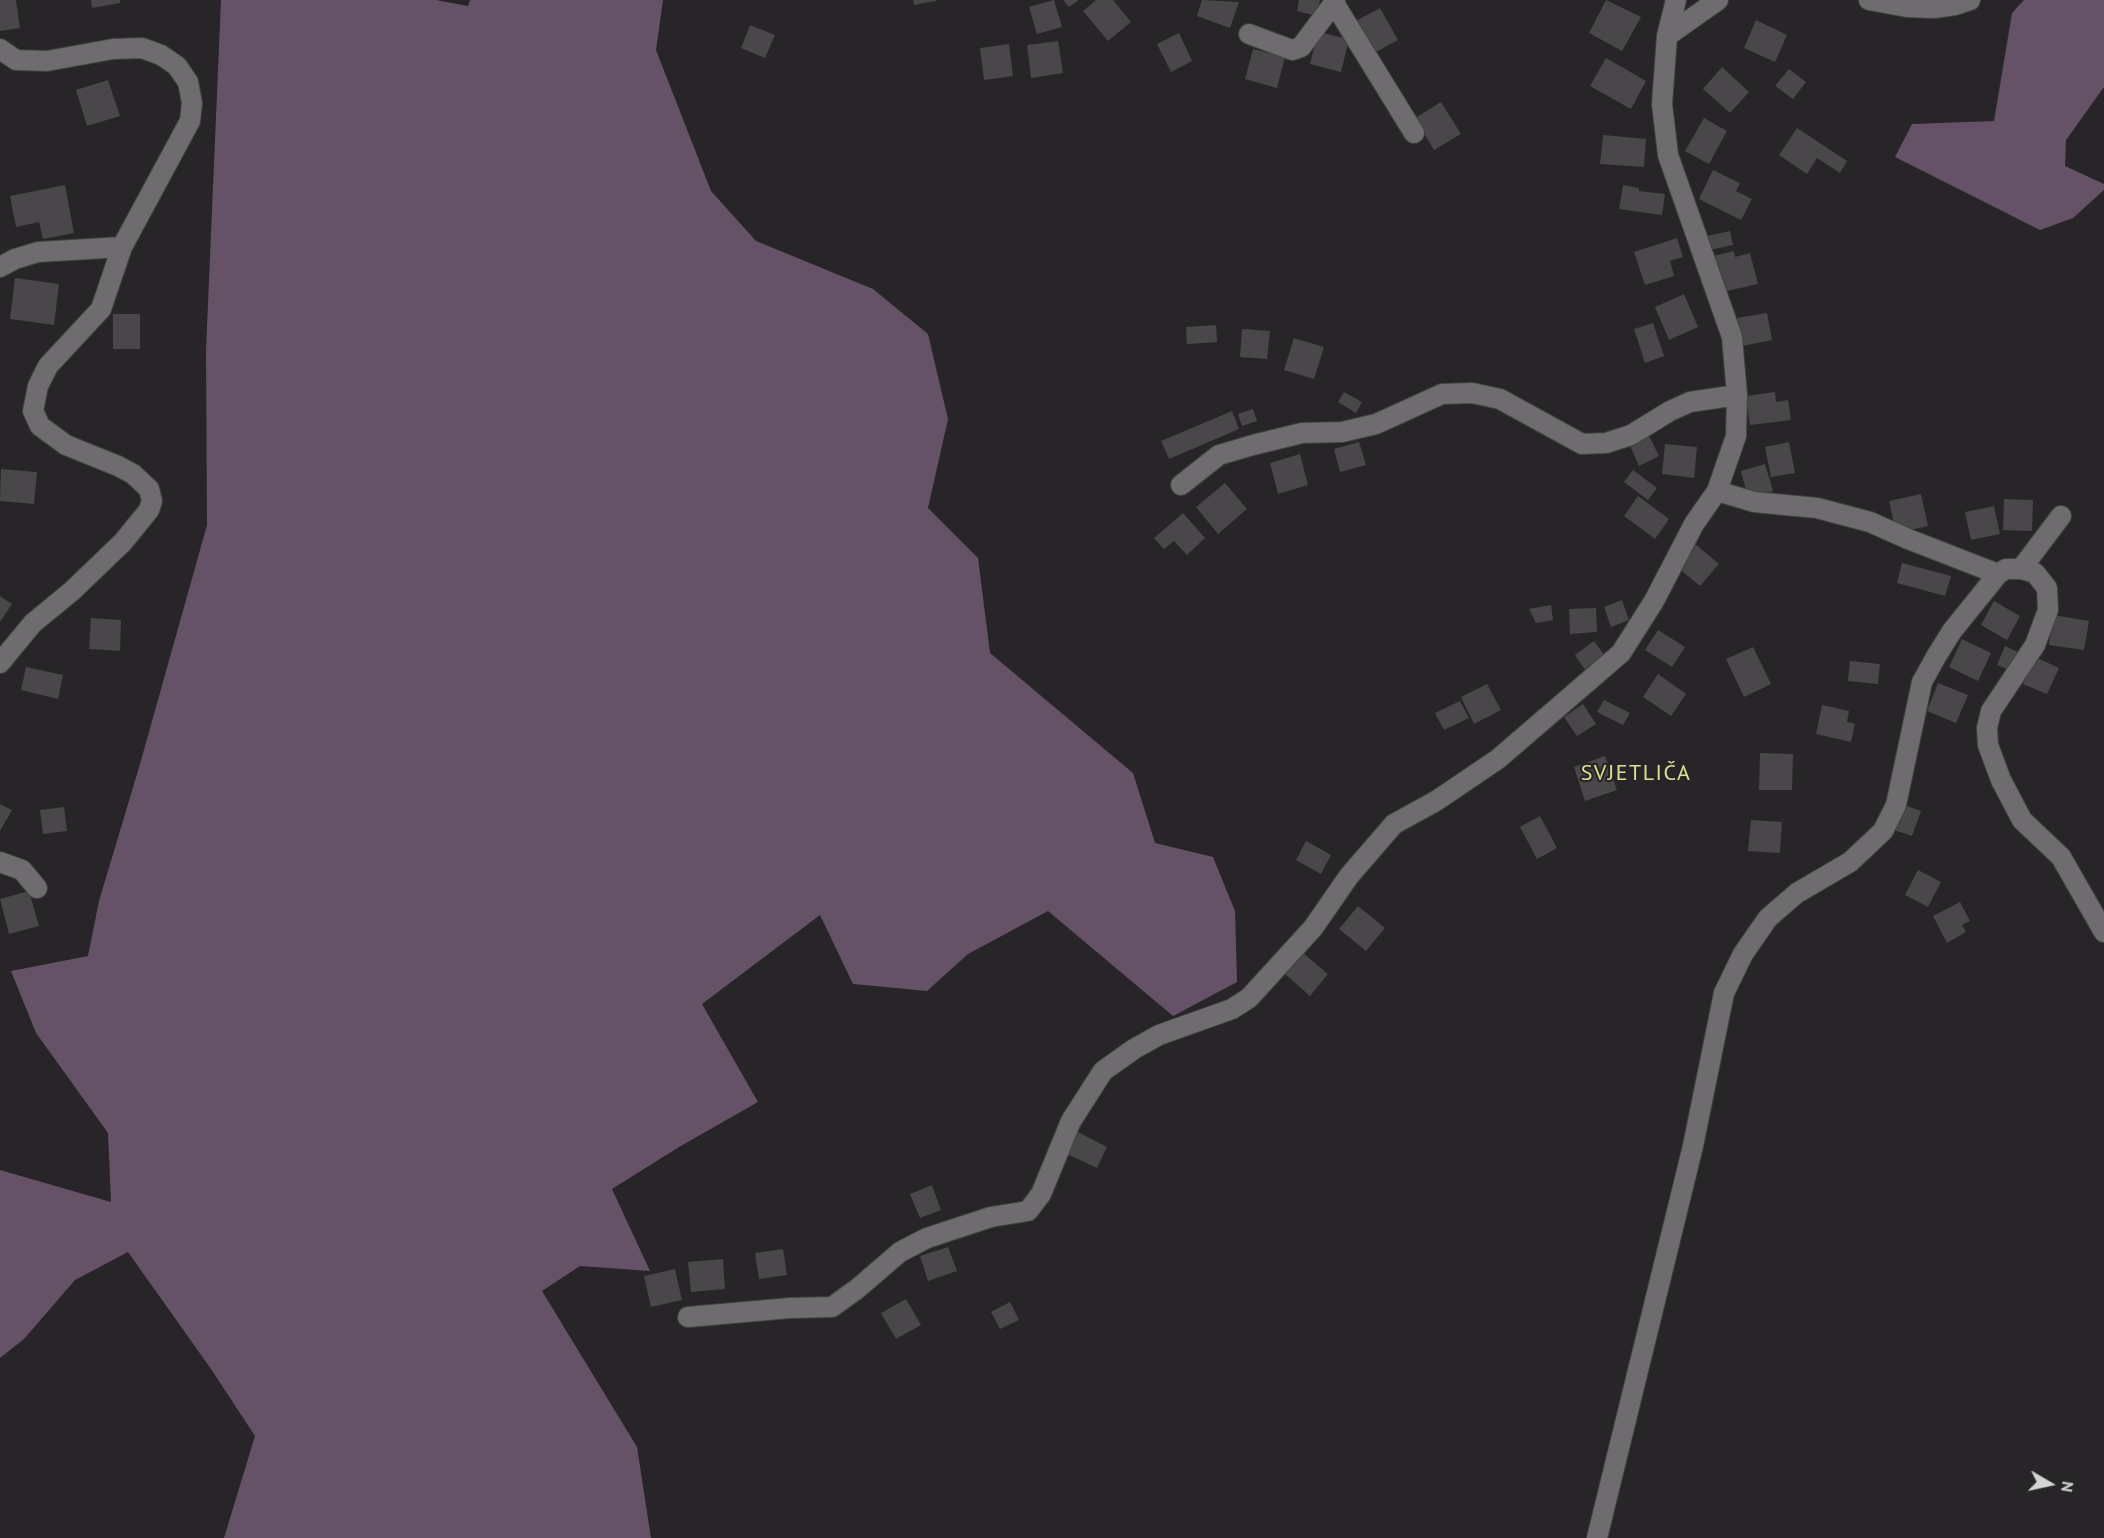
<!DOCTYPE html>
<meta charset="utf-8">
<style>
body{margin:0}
#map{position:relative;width:2104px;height:1538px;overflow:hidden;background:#272527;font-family:"PT Sans",sans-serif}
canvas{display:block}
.north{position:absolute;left:2020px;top:1454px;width:60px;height:60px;-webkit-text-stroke:4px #272527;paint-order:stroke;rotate:99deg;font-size:16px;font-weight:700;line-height:24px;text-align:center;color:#d5d3d5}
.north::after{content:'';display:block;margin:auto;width:21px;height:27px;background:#d5d3d5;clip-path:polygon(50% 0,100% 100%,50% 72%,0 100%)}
</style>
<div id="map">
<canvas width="2104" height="1538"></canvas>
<div class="north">N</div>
</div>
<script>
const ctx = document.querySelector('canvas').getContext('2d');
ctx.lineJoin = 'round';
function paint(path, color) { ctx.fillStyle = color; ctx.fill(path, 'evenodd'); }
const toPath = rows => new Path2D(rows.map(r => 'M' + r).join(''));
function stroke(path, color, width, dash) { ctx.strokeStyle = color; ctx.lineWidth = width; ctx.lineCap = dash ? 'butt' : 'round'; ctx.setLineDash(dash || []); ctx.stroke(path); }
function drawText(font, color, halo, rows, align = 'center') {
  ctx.font = font + ' "PT Sans",sans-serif'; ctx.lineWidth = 4.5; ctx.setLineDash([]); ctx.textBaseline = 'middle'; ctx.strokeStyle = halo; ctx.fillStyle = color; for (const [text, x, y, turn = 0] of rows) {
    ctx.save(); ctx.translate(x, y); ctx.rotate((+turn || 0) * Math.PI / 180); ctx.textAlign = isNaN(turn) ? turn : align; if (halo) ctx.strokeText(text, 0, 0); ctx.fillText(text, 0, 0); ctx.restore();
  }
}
paint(toPath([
 [221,0,436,0,468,6,470,0,663,0,656,50,711,191,756,241,873,289,928,334,948,419,928,508,978,558,990,653,1133,773,1155,843,1213,857,1235,911,1237,982,1173,1016,1048,911,968,954,927,991,853,984,820,915,702,1004,758,1102,679,1147,612,1189,650,1271,580,1266,542,1291,637,1447,651,1538,224,1538,255,1436,211,1369,128,1252,75,1280,24,1339,0,1358,0,1170,111,1202,108,1133,36,1033,11,971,88,956,99,901,140,764,207,525,206,350],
 [2024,0,2104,0,2104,87,2066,140,2065,166,2104,184,2104,190,2073,218,2040,230,1895,157,1912,124,1994,121,2012,13]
]), '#655267');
paint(toPath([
 [0,0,16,0,20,28,0,31],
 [91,0,120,0,120,3,92,8],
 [913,0,936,0,936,1,914,5],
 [1054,0,1062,27,1037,34,1029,7],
 [1063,0,1079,0,1069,7],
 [1096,0,1113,0,1131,22,1108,41,1083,11],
 [1202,0,1239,2,1230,28,1197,16],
 [1299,0,1320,0,1317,16,1297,11],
 [1606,0,1641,17,1622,51,1589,33],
 [1380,8,1398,40,1374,53,1356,21],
 [1756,20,1787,35,1775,62,1744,48],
 [750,25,775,35,765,58,741,48],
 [1318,32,1349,39,1341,72,1310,64],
 [1179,33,1192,61,1171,72,1157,44],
 [1058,41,1063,73,1031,78,1027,45],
 [1009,44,1013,76,984,80,980,48],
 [1253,49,1285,57,1277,88,1245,79],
 [1606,58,1646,81,1631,109,1590,86],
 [1722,67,1749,92,1730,113,1703,89],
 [1789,69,1806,82,1793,99,1775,86],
 [108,80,120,116,87,126,76,90],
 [1441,102,1461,134,1434,150,1415,118],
 [1704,118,1727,131,1709,164,1685,151],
 [1797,128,1847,161,1840,173,1817,158,1807,174,1779,155],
 [1603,135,1646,139,1644,167,1600,164],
 [1713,170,1740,183,1736,191,1752,199,1741,220,1699,199],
 [65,185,74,233,43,239,39,222,16,227,10,196],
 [1623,185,1639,188,1639,191,1665,194,1662,215,1619,209],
 [1730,231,1733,245,1709,250,1707,236],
 [1677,238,1683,257,1670,261,1674,276,1645,285,1634,252],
 [1734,251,1735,257,1750,253,1758,284,1722,292,1713,256],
 [15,278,59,284,54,325,10,319],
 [1684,294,1698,327,1669,340,1655,307],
 [1767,313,1772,340,1742,346,1737,318],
 [113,314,140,314,140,349,113,349],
 [1653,323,1664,356,1645,363,1634,329],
 [1216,325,1217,342,1187,344,1186,327],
 [1242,329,1270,331,1267,359,1240,357],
 [1294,338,1324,347,1314,379,1284,370],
 [1344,392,1362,402,1356,413,1338,402],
 [1775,392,1776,402,1788,400,1791,420,1750,425,1746,396],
 [1253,409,1257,421,1242,426,1238,414],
 [1232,411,1239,429,1169,459,1161,441],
 [1648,434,1659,456,1639,466,1629,443],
 [1359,442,1366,465,1340,472,1334,449],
 [1789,442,1795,473,1771,477,1765,447],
 [1665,444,1697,447,1694,478,1662,474],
 [1300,454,1308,485,1278,494,1270,463],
 [1765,464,1773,491,1748,498,1741,471],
 [1,469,37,472,34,504,0,501],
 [1633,470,1657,488,1648,500,1624,482],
 [1225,483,1247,509,1218,534,1196,507],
 [1921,494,1928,526,1896,533,1889,501],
 [1638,496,1669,519,1655,539,1624,516],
 [2004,499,2033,500,2032,531,2003,530],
 [1994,506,2000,534,1971,540,1965,512],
 [1183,513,1205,538,1187,555,1174,541,1164,549,1154,538],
 [1695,544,1719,564,1700,586,1677,567],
 [1902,563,1951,576,1945,596,1897,583],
 [0,596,12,604,0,622],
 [1622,600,1629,620,1611,627,1604,607],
 [1994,601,2020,616,2007,640,1981,625],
 [1551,605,1553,620,1536,623,1529,609],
 [1596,608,1597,632,1570,634,1569,609],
 [2053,615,2089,621,2084,650,2049,645],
 [91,618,121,620,120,651,89,649],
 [1658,630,1685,647,1672,667,1645,650],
 [1962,639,1991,653,1978,681,1949,667],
 [1594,641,1605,656,1585,670,1575,655],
 [2005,646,2020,653,2012,671,1997,665],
 [1753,647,1771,684,1744,697,1726,659],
 [2035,657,2059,668,2047,694,2023,684],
 [1850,661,1880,664,1878,684,1848,681],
 [26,667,63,675,58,699,21,690],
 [1658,674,1686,694,1671,716,1643,697],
 [1938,683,1968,695,1956,723,1927,711],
 [1487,684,1501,710,1474,724,1461,697],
 [1604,700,1630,713,1623,725,1597,712],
 [1460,701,1469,718,1444,730,1435,713],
 [1583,704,1596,724,1577,736,1564,717],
 [1822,705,1849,711,1847,722,1855,724,1851,742,1816,734],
 [1760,753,1793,754,1792,790,1759,790],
 [1605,756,1617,790,1585,801,1574,767],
 [0,804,12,810,0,831],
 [1904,805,1921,811,1912,836,1894,830],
 [64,807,67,831,43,834,40,810],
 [1540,816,1557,848,1537,859,1520,827],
 [1751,820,1782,822,1780,853,1748,851],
 [1306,841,1331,855,1321,874,1296,860],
 [1918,870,1941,882,1928,907,1905,895],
 [29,891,39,926,9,934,0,899],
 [1960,902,1970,921,1962,925,1966,932,1947,943,1933,916],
 [1358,906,1385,928,1366,951,1339,929],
 [1303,953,1328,974,1310,996,1285,974],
 [1078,1132,1107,1147,1097,1168,1067,1154],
 [932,1185,941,1210,920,1218,910,1194],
 [948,1247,957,1271,928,1281,920,1256],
 [783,1249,787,1275,759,1279,755,1253],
 [723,1259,725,1289,691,1292,688,1262],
 [675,1269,682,1300,651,1307,644,1276],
 [906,1299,921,1325,896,1339,881,1313],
 [1010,1302,1019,1320,1000,1329,991,1312]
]), '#494749');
const minor = toPath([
 [1335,0,1334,3,1414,133],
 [1869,0,1907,7,1934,8,1955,5,1970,0],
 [1249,34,1292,50,1301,47,1334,3],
 [1667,36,1718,0],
 [0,49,16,60,47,61,113,49,142,48,161,55,177,66,188,82,192,103,190,121,122,247,101,309,48,366,38,386,33,411,40,426,66,445,118,466,133,474,149,489,152,501,149,510,123,542,72,591,33,623,0,663],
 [0,267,15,259,38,252,122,247],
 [1181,485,1219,455,1253,445,1302,433,1342,432,1376,424,1442,394,1472,393,1500,399,1582,444,1606,443,1631,435,1670,411,1690,402,1737,395],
 [1717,491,1754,502,1817,508,1870,522,1908,539,1998,574],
 [2021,569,2035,573,2047,588,2048,610,2035,645,1991,711,1987,728,1988,745,2001,780,2022,820,2061,857,2104,932],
 [0,862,22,870,37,888],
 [688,1317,790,1308,832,1307,857,1289,900,1252,927,1238,991,1217,1028,1211,1041,1194,1071,1121,1103,1071,1134,1049,1159,1035,1232,1009,1249,998,1313,928,1349,876,1394,824,1436,801,1498,759,1621,653,1654,601,1694,524,1717,491,1736,436,1737,395,1732,337,1668,155,1662,104,1667,36,1676,0],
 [1597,1538,1693,1146,1724,993,1743,954,1768,918,1797,893,1850,862,1883,831,1896,805,1922,682,1937,655,1952,631,1998,574,2006,569,2021,569,2061,516]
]);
stroke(minor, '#434143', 22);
stroke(minor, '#6e6c6e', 20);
ctx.letterSpacing = '1.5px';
drawText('22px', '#dae193', '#272527', [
 ["SVJETLIČA",1636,774]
]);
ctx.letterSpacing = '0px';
</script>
